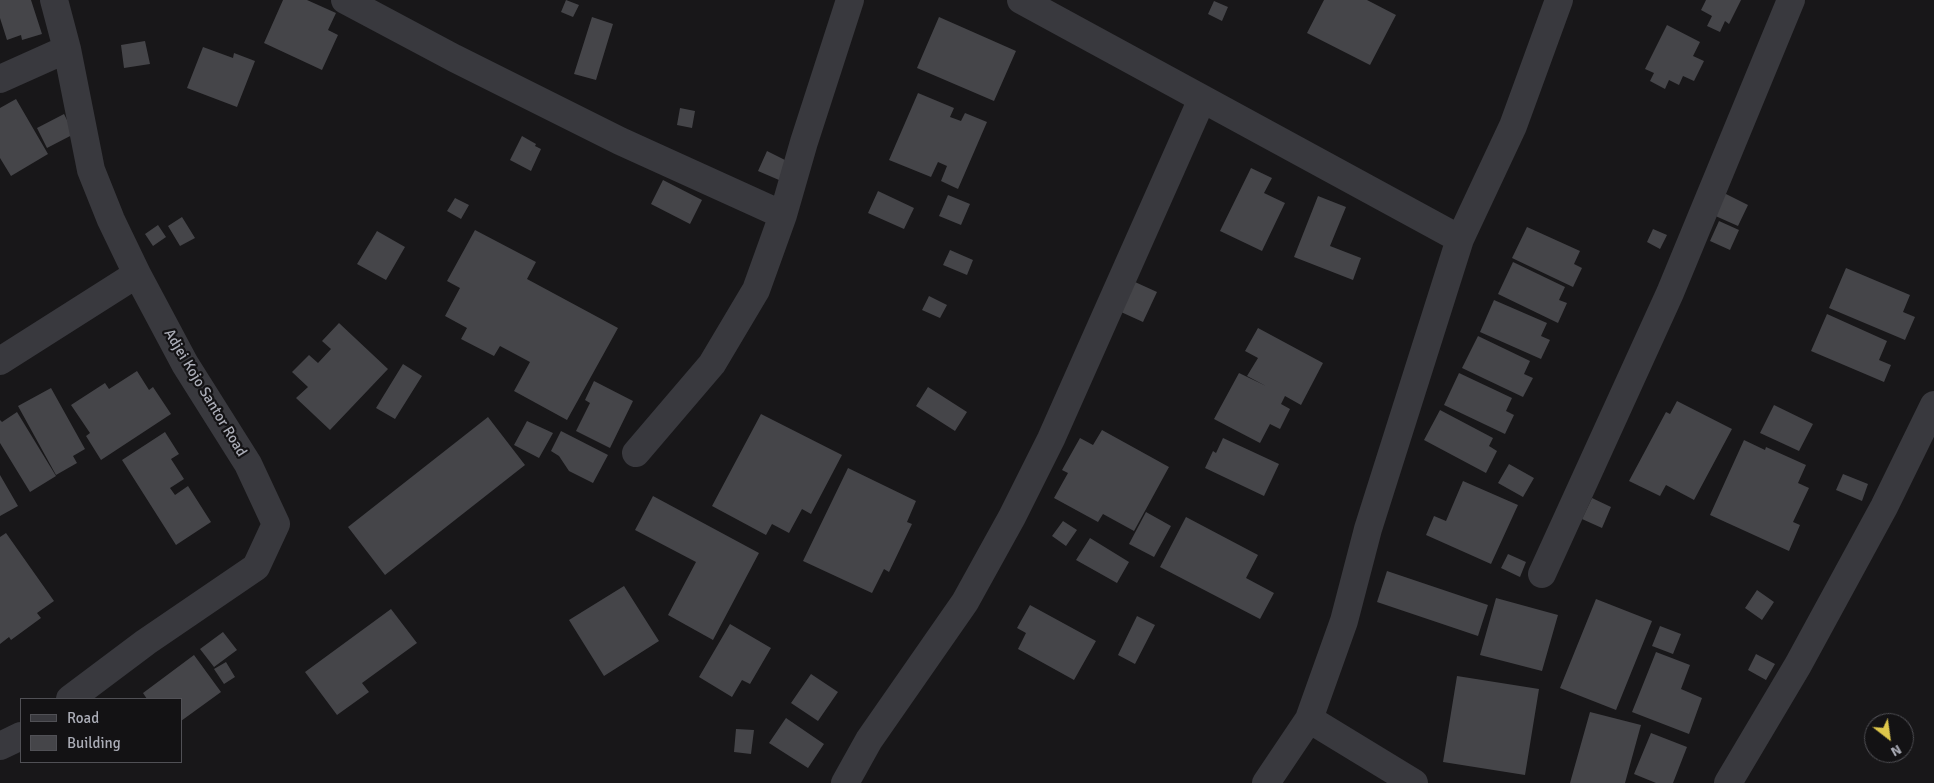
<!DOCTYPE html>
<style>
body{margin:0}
#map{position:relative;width:1934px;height:783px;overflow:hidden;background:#181719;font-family:Signika,sans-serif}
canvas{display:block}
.legend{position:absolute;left:20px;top:698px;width:162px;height:65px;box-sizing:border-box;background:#131214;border:1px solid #505055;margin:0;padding:6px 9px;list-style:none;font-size:15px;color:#abadb7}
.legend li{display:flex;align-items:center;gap:10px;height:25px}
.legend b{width:25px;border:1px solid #505055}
.north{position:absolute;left:1864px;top:713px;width:50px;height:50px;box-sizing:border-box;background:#131214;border:1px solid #505055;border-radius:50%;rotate:150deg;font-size:14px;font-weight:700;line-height:20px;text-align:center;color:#abadb7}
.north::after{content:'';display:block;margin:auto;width:18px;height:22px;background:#dec74b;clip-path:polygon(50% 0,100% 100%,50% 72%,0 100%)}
</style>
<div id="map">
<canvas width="1934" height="783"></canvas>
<ul class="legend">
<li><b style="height:6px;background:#39393e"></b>Road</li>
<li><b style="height:14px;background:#454549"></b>Building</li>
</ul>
<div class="north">N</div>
</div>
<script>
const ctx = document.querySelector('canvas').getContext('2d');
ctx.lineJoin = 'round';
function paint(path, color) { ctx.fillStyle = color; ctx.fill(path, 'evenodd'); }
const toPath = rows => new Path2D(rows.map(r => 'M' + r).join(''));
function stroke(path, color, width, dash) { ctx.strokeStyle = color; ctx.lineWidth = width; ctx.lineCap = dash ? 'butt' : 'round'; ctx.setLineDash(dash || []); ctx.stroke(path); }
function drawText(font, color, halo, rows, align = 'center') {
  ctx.font = font + ' Signika,sans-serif'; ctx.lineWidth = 4.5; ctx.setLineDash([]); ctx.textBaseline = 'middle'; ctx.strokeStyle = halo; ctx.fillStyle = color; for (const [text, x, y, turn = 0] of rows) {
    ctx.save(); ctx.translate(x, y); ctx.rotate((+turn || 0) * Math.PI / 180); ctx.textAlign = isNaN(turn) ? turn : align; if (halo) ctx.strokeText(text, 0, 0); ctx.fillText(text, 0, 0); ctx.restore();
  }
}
paint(toPath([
 [0,0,31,0,42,34,22,40,21,35,7,40,0,18],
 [283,0,307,0,336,13,328,30,338,35,322,70,264,43],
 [566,0,579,5,573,17,561,12],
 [1324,0,1367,0,1396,15,1370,65,1307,33],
 [1706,0,1741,0,1729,24,1725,21,1720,32,1707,26,1712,16,1701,10],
 [1214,1,1228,7,1222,21,1208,14],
 [592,17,613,24,596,80,574,74],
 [939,17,1016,51,994,101,917,68],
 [1667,25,1700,42,1693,56,1704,61,1694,81,1683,76,1679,85,1669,80,1665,89,1650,81,1654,73,1645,69],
 [145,41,150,64,124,68,121,45],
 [203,47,233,58,234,53,255,61,237,107,187,88],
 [918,93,954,108,950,117,961,121,965,113,987,122,958,189,941,181,947,166,938,162,931,177,889,160],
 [16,99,48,154,11,176,0,158,0,108],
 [680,108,695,111,692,128,677,125],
 [64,114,74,134,47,148,37,128],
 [522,136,536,144,535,146,541,149,531,171,510,160],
 [767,151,787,161,779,180,758,171],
 [1251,168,1272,178,1264,193,1285,203,1262,251,1220,231],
 [663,180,702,200,690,224,651,204],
 [878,191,914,208,904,229,868,213],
 [1722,192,1748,205,1738,226,1711,214],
 [948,195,970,204,961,225,939,216],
 [1318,196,1346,207,1330,246,1361,258,1353,280,1294,257],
 [455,198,469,205,461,219,447,211],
 [182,217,195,238,180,246,168,226],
 [1719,221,1739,230,1730,250,1710,241],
 [158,225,166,237,153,246,145,234],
 [1527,227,1580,251,1574,264,1582,268,1573,287,1512,258],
 [1653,229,1667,235,1660,249,1647,242],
 [475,230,536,262,527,279,618,328,567,420,514,391,530,362,500,346,494,356,461,339,467,328,445,316,460,288,447,281],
 [377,231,405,247,386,280,357,264],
 [950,250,973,260,967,275,943,265],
 [1513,262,1565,287,1559,300,1567,303,1558,323,1498,294],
 [1846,268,1910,295,1903,312,1915,317,1905,340,1829,308],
 [1135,282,1157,292,1143,322,1121,312],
 [929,296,947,305,940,318,922,310],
 [1494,300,1547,323,1541,336,1550,340,1541,359,1480,332],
 [1827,314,1887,341,1879,360,1891,365,1884,382,1811,351],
 [339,323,388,369,330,430,296,398,308,387,292,372,309,355,318,363,331,349,322,341],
 [1258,328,1323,363,1301,405,1285,396,1281,404,1290,409,1280,429,1270,424,1260,443,1214,419,1239,373,1266,386,1247,376,1258,358,1245,351],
 [1478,336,1530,361,1524,374,1533,378,1523,397,1462,368],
 [403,364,422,376,395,419,376,408],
 [137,371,149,390,153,387,171,414,101,460,86,436,90,433,71,405,105,383,109,389],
 [1459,373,1512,398,1506,411,1514,415,1505,434,1444,405],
 [594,381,633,401,610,448,576,431,590,403,585,400],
 [928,387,967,412,955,431,916,406],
 [51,388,85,449,73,456,77,463,56,475,18,406],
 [1677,401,1732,429,1694,500,1666,485,1660,496,1629,481,1666,412,1670,414],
 [1774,405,1813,424,1799,451,1760,433],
 [1440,410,1493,438,1489,446,1497,451,1486,473,1424,440],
 [17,412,56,476,30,492,0,443,0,420,2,422],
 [761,414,842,455,811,514,802,509,789,533,772,524,766,535,712,506],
 [488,417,525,465,385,575,348,527],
 [527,421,553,433,539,458,514,445],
 [1102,430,1169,467,1134,531,1103,514,1098,522,1054,498,1068,473,1062,470,1080,438,1093,445],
 [561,431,608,455,593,483,569,471,559,456,551,451],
 [165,432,179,454,171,459,184,479,170,488,175,495,188,486,211,522,176,545,122,460],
 [1223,438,1279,464,1264,496,1205,468,1213,451,1216,453],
 [1744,440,1765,450,1766,447,1806,465,1798,483,1809,488,1793,522,1800,525,1789,551,1710,515],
 [1509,464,1534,478,1523,497,1498,483],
 [848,468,916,501,907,522,912,524,889,572,884,569,872,593,803,561],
 [1843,474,1868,484,1862,501,1836,490],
 [0,475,18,506,0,516],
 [1463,481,1518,505,1491,564,1426,535,1434,516,1446,521],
 [653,496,759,553,713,640,668,615,696,562,635,530],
 [1592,498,1611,507,1602,528,1582,519],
 [1146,512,1171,526,1154,557,1129,544],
 [1186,517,1258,555,1246,578,1274,593,1260,619,1160,567],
 [1063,521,1077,530,1066,546,1052,536],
 [6,533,54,601,37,613,41,618,11,640,9,637,0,644,0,537],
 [1090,538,1129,562,1117,583,1076,560],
 [1508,554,1526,562,1520,577,1501,568],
 [1387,571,1488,605,1478,636,1377,602],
 [624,586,659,641,604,676,569,620],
 [1757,590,1774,602,1762,620,1745,608],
 [1496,598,1558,615,1542,671,1480,655],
 [1596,599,1652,621,1616,710,1560,688],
 [1030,605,1096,641,1074,680,1018,649,1026,633,1017,628],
 [391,609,417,643,362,683,369,692,337,715,305,672],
 [1137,616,1155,625,1135,664,1118,655],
 [730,624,771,648,750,684,742,680,732,697,699,677],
 [1660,626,1681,634,1673,654,1652,646],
 [223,632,237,650,214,667,200,649],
 [1656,652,1690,665,1681,689,1702,698,1689,734,1632,712],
 [1756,654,1775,664,1766,680,1748,670],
 [194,655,221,692,181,721,181,699,147,699,143,693],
 [226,662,235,677,224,684,214,669],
 [811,674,838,692,818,721,791,703],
 [1457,676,1539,689,1525,775,1443,762],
 [1590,712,1641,725,1625,783,1570,783],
 [786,718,824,744,808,768,769,743],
 [736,729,754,730,751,754,734,752],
 [1651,733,1687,747,1673,783,1656,783,1634,774]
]), '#454549');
stroke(toPath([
 [54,0,67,49,91,170,111,220,137,274,185,364,248,464,276,524,256,567,146,642,70,699],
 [345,0,454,58,620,141,783,215],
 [1021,0,1460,239],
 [0,79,67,49],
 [0,361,137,274],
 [636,453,712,364,756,290,783,215,804,142,850,0],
 [1542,574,1670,293,1791,0],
 [1309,719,1414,783],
 [0,746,21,736],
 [845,783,869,740,965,602,1012,517,1051,439,1202,99],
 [1266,783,1309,719,1344,621,1368,529,1460,239,1513,126,1559,0],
 [1728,783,1798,665,1884,507,1934,405]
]), '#39393e', 28);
drawText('15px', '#abadb7', '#131214', [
 ["Adjei Kojo Santor Road",205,393,59]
]);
</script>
